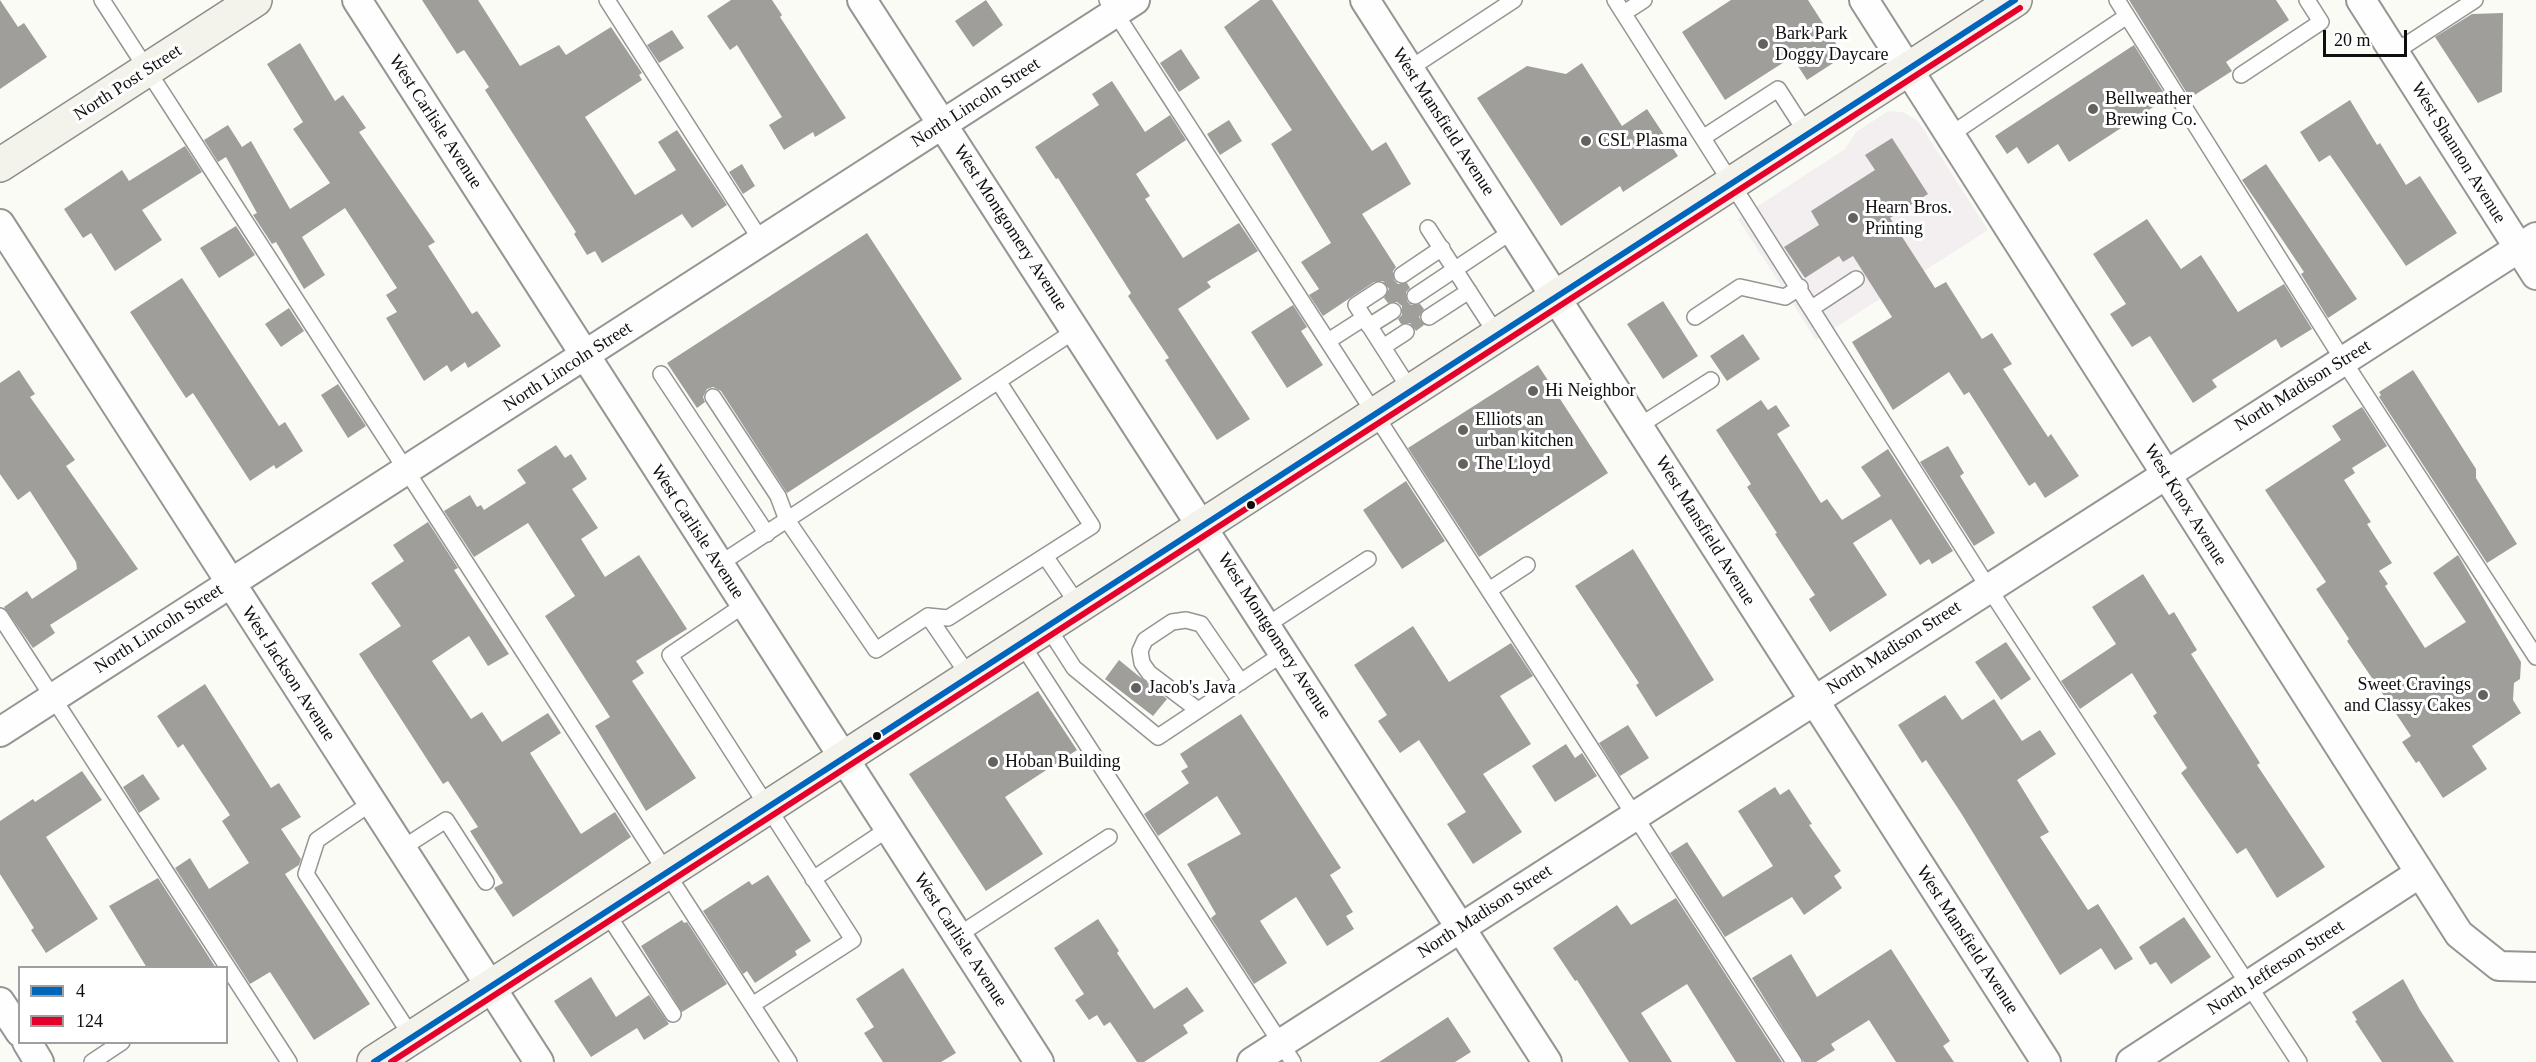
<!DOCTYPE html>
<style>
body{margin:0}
#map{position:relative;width:2536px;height:1062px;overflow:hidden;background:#fbfbf6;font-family:"Times New Roman",serif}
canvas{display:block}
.legend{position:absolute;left:18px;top:966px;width:210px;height:78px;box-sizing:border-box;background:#fff;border:2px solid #9f9f9f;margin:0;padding:8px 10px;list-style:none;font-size:18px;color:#0f0f0f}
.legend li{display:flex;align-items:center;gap:12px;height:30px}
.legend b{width:30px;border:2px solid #9f9f9f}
.scale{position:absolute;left:2323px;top:30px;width:84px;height:27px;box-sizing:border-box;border:3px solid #0f0f0f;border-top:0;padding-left:8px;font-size:18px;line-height:21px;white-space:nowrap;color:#0f0f0f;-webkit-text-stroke:4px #fff;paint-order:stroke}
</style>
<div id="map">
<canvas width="2536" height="1062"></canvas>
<ul class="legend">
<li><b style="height:8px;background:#0065bd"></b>4</li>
<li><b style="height:8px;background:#e4002b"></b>124</li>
</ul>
<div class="scale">20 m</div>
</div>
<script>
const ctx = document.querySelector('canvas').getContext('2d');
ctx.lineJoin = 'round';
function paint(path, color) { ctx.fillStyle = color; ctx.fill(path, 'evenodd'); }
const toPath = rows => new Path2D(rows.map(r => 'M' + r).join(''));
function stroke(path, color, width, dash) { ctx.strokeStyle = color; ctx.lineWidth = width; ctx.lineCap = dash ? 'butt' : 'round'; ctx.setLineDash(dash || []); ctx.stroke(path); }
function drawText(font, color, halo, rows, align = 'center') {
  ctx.font = font + ' "Times New Roman",serif'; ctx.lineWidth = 6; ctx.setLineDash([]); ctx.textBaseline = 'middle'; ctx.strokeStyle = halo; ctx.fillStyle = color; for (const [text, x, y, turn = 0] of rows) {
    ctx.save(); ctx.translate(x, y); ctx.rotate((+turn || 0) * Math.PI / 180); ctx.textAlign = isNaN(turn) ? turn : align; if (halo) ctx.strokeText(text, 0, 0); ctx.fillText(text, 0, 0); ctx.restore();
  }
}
paint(toPath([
 [1888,111,1903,112,1918,121,1988,230,1816,340,1738,219,1845,149,1856,132]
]), '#f3eff1');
paint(toPath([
 [0,0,18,27,24,23,47,57,0,89],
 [422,0,478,0,520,66,559,45,566,55,611,27,642,73,639,75,642,80,585,117,635,195,676,170,658,142,677,130,727,205,692,228,682,214,602,263,595,251,587,255,574,234,576,232,485,90,489,87,464,50,457,54],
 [731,0,772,0,782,15,780,17,846,118,815,137,813,132,784,150,769,125,782,117,737,45,730,50,707,16],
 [986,0,1003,25,973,47,955,21],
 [1260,0,1272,0,1372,151,1386,142,1411,184,1362,214,1396,267,1393,271,1394,280,1398,284,1407,283,1410,288,1406,292,1407,301,1411,305,1420,304,1424,309,1419,317,1424,325,1416,331,1410,323,1401,324,1398,319,1402,315,1402,306,1397,302,1388,303,1384,298,1389,289,1383,281,1374,282,1323,316,1309,295,1319,289,1301,262,1331,243,1271,144,1292,130,1224,27],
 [1731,0,1808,0,1844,56,1807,80,1792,57,1725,100,1682,32],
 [2129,0,2276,0,2289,20,2226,62,2232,71,2190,98],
 [2503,13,2502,92,2478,103,2435,37,2472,14],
 [672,30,684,48,659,63,647,45],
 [300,43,335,101,343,95,366,128,359,132,435,242,428,246,472,314,477,311,501,346,468,368,465,362,451,372,447,365,424,381,386,318,397,312,386,295,397,288,345,208,302,237,325,275,304,289,276,242,272,244,253,215,257,213,226,157,218,162,204,140,228,125,242,147,251,141,290,209,330,183,293,129,303,122,267,64],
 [2134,45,2167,98,2069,162,2058,144,2028,164,2017,147,2007,154,1995,136],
 [1181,49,1200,78,1179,92,1160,63],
 [1582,63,1622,126,1647,109,1678,156,1623,192,1620,186,1561,226,1477,98,1527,66,1566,74],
 [1112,81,1145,132,1170,115,1186,140,1136,174,1150,196,1145,199,1183,258,1239,223,1258,251,1207,282,1211,287,1178,309,1250,419,1217,440,1165,360,1169,358,1128,296,1131,293,1058,178,1056,179,1035,147,1099,105,1092,94],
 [2350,100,2377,145,2380,143,2406,185,2420,176,2457,233,2406,266,2330,155,2319,162,2300,132],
 [1229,120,1242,141,1220,155,1207,134],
 [1892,138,1928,194,1890,218,1935,288,1946,282,1982,339,1992,333,2012,364,2003,369,2048,437,2051,434,2079,476,2045,498,2035,482,2029,486,1969,392,1964,395,1949,372,1893,410,1852,342,1892,317,1853,256,1843,262,1839,256,1805,278,1784,247,1819,225,1811,211,1875,170,1865,155],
 [185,146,202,172,142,210,162,240,115,271,91,233,83,238,64,209,122,170,129,181],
 [742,164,755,186,743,194,729,172],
 [2266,164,2357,299,2328,318,2301,274,2304,272,2242,180],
 [2147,219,2181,269,2201,255,2238,312,2284,284,2312,329,2281,348,2276,339,2212,380,2217,387,2193,403,2150,336,2132,347,2110,314,2126,304,2093,254],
 [236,226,255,255,219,278,200,248],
 [867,233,962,379,787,493,721,391,713,387,707,389,703,397,705,402,697,408,667,363],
 [182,278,279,426,285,422,303,451,276,469,274,465,250,481,193,393,186,398,130,312],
 [1663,301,1698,356,1663,379,1627,324],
 [1293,305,1307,327,1301,331,1323,365,1287,388,1251,332],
 [289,308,304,331,281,347,265,324],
 [1743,334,1760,359,1727,381,1710,356],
 [1538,365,1608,473,1479,557,1408,448],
 [19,370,35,394,30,397,75,460,66,466,138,569,50,625,55,633,33,648,4,607,27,591,32,599,77,569,76,562,30,491,18,500,0,474,0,383],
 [2413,370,2476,469,2476,478,2517,544,2487,563,2379,397,2381,395,2379,392],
 [338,384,366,426,348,438,321,395],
 [1761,400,1768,410,1776,405,1790,426,1777,434,1821,503,1827,499,1842,520,1881,496,1861,467,1888,449,1953,551,1932,564,1929,559,1920,565,1891,519,1853,543,1887,595,1830,632,1809,599,1815,595,1775,534,1777,533,1747,487,1751,484,1716,430],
 [2362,407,2387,446,2352,468,2355,473,2344,480,2371,522,2367,524,2392,563,2379,571,2388,584,2385,586,2425,648,2466,622,2433,573,2458,555,2521,662,2520,679,2514,683,2513,700,2521,713,2472,746,2487,769,2443,798,2419,761,2416,763,2402,742,2411,736,2347,641,2349,639,2316,589,2326,582,2265,490,2341,440,2332,426],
 [556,445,565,458,571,454,587,479,572,489,598,528,581,539,605,577,639,555,687,629,636,661,644,673,632,681,696,778,646,811,595,726,610,717,545,616,575,596,528,523,474,557,444,511,470,495,477,507,481,505,484,510,526,483,517,470],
 [1948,446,1964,473,1960,476,1995,533,1974,546,1920,462],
 [1406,481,1445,541,1402,569,1363,510],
 [428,522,458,568,454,570,509,654,488,666,469,636,432,661,471,719,482,712,502,742,548,713,561,733,530,753,581,834,615,812,631,837,513,917,494,888,503,883,470,831,478,827,448,781,443,784,359,654,401,626,371,583,404,561,393,545],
 [1633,549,1714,680,1656,717,1636,685,1639,683,1575,586],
 [2143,574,2169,615,2174,612,2197,650,2191,654,2260,763,2257,765,2325,867,2277,898,2246,848,2237,854,2181,773,2187,768,2153,716,2157,713,2132,673,2080,709,2061,681,2116,644,2092,607],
 [1413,626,1449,682,1511,643,1533,676,1500,696,1531,744,1483,774,1522,832,1473,864,1447,824,1466,812,1419,740,1400,753,1378,721,1387,715,1354,665],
 [2006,642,2031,679,2001,700,1975,662],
 [1119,660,1167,699,1153,716,1105,679],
 [205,684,271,788,279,783,301,817,281,829,301,859,299,865,285,874,370,1004,314,1040,270,972,250,984,175,868,190,858,209,889,249,863,222,821,230,815,183,744,178,748,157,716],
 [1038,691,1077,750,1005,797,1043,854,986,891,909,774],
 [1945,695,1962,720,1994,699,2022,741,2040,730,2056,754,2017,780,2049,832,2040,837,2088,910,2098,904,2133,959,2115,970,2101,948,2060,975,1961,813,1926,760,1922,763,1898,725],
 [1241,714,1341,868,1330,875,1353,912,1346,916,1354,929,1327,946,1296,897,1260,921,1287,963,1254,984,1211,918,1216,914,1187,864,1241,834,1217,796,1158,836,1144,814,1189,783,1181,771,1188,767,1180,754],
 [1628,725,1649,758,1620,776,1599,743],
 [1566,744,1575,758,1582,753,1597,776,1555,802,1532,766],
 [82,771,102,800,46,837,98,919,46,953,31,930,34,928,0,874,0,821,33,799,35,802],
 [143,774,160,799,139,813,123,787],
 [1775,787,1780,795,1789,789,1812,824,1809,825,1841,871,1834,876,1842,888,1804,915,1792,897,1725,937,1670,853,1687,842,1723,897,1773,866,1738,811],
 [768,875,811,941,795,951,797,955,755,983,747,971,743,974,703,911,749,881,752,885],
 [158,878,216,968,147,968,109,906],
 [1676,898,1708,947,1782,1062,1736,1062,1687,984,1641,1013,1672,1062,1629,1062,1577,980,1575,981,1553,948,1617,905,1631,925],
 [2184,917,2211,957,2171,984,2156,962,2150,965,2139,947],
 [1098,919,1119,951,1117,953,1154,1009,1187,987,1204,1011,1183,1025,1188,1033,1144,1062,1137,1062,1110,1022,1104,1026,1097,1015,1089,1020,1075,1000,1084,994,1054,948],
 [682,920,684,923,687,922,727,984,682,1012,641,946],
 [1891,949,1950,1041,1943,1046,1954,1062,1896,1062,1869,1020,1831,1044,1835,1050,1816,1062,1804,1062,1752,978,1791,954,1817,997],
 [903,968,956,1053,941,1062,883,1062,864,1033,874,1027,856,999],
 [591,977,616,1017,649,995,669,1024,644,1040,637,1028,591,1057,554,1001],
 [2403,979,2420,1010,2454,1062,2382,1062,2355,1021,2357,1020,2352,1012],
 [1448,1017,1471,1052,1455,1062,1379,1062]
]), '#9f9e9b');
const lane = toPath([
 [102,0,789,1062],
 [607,0,762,242],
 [1107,0,1794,1062],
 [1615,0,1988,587,2299,1062],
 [2117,0,2343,360,2536,657],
 [1624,13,1644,0],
 [2395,52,2475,0],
 [1409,69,1514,0],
 [2241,75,2321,22,2307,0],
 [1950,135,2127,16],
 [1704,137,1778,89,1807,134],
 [1428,228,1497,335],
 [1402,275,1442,248],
 [1379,290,1356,305,1411,391],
 [1415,296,1514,230],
 [1812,308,1856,279],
 [1429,317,1469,291],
 [1695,317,1740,287,1785,297,1800,287],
 [1369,326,1393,311],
 [1328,341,1364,318],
 [1383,347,1406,332],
 [661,374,767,534],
 [713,397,778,496,787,520,876,650,928,616,948,618,1092,526,998,381],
 [1639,426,1711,380],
 [1045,556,1079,606],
 [718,565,1076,330],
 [1489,590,1527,565],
 [744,605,670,655,853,940,752,1005],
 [0,616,289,1062],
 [928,616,969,676],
 [1267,625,1368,559],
 [1047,626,1074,668,1158,737,1284,653],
 [1021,643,1293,1062],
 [1198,710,1149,673,1142,663,1140,651,1145,640,1172,622,1186,620,1201,624,1241,682],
 [371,803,317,840,306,874,412,1037],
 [401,849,446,820,486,882],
 [813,879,888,829],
 [606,912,673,1014],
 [957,936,1109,837],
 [92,1062,122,1042]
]);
const street = toPath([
 [357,0,1039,1062],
 [862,0,1547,1062],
 [1365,0,2046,1062],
 [1864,0,2459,934,2499,966,2536,967],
 [2361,0,2536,275],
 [0,224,539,1062],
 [0,732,1135,0],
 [0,1002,20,1032],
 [27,1042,39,1062],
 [1252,1062,2536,237],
 [2131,1062,2420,873]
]);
const secondary = toPath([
 [0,165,255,0],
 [374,1062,2015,0]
]);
stroke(lane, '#959593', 18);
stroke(street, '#959593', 32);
stroke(secondary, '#8c8c8a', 36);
stroke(lane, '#fefefe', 15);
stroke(street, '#fefefe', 28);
stroke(secondary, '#f4f3eb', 33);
stroke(toPath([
 [374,1062,2015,0]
]), '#0065bd', 6);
stroke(toPath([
 [391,1062,2020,8]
]), '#e4002b', 6);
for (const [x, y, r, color] of [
 [1763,44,6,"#626260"],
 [2093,109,6,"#626260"],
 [1586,141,6,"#626260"],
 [1853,218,6,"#626260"],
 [1533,391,6,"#626260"],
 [1463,430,6,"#626260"],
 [1463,464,6,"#626260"],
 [1251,505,5,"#0f0f0f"],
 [1136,688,6,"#626260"],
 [2483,695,6,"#626260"],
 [877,736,5,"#0f0f0f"],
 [993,762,6,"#626260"]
]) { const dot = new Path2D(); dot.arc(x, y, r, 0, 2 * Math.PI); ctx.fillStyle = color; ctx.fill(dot); stroke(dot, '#fff', 2); }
drawText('18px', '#0f0f0f', '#fff', [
 ["Bark Park",1775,34],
 ["Doggy Daycare",1775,55],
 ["Bellweather",2105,99],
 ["Brewing Co.",2105,120],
 ["CSL Plasma",1598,141],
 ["Hearn Bros.",1865,208],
 ["Printing",1865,229],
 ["Hi Neighbor",1545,391],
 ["Elliots an",1475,420],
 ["urban kitchen",1475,441],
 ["The Lloyd",1475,464],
 ["Sweet Cravings",2471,685,"right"],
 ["and Classy Cakes",2471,706,"right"],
 ["Jacob's Java",1148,688],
 ["Hoban Building",1005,762]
], 'left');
drawText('18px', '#0f0f0f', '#fff', [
 ["North Post Street",128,83,-33],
 ["North Lincoln Street",976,103,-33],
 ["West Carlisle Avenue",435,122,57],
 ["West Mansfield Avenue",1443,122,57],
 ["West Shannon Avenue",2458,153,58],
 ["West Montgomery Avenue",1010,228,57],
 ["North Lincoln Street",568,367,-33],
 ["North Madison Street",2303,386,-32],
 ["West Knox Avenue",2185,505,58],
 ["West Mansfield Avenue",1705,531,58],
 ["West Carlisle Avenue",697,532,57],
 ["North Lincoln Street",159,629,-33],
 ["West Montgomery Avenue",1274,636,57],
 ["North Madison Street",1894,648,-33],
 ["West Jackson Avenue",288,674,57],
 ["North Madison Street",1485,912,-33],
 ["West Carlisle Avenue",960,940,57],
 ["West Mansfield Avenue",1967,940,57],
 ["North Jefferson Street",2276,968,-33]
]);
</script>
